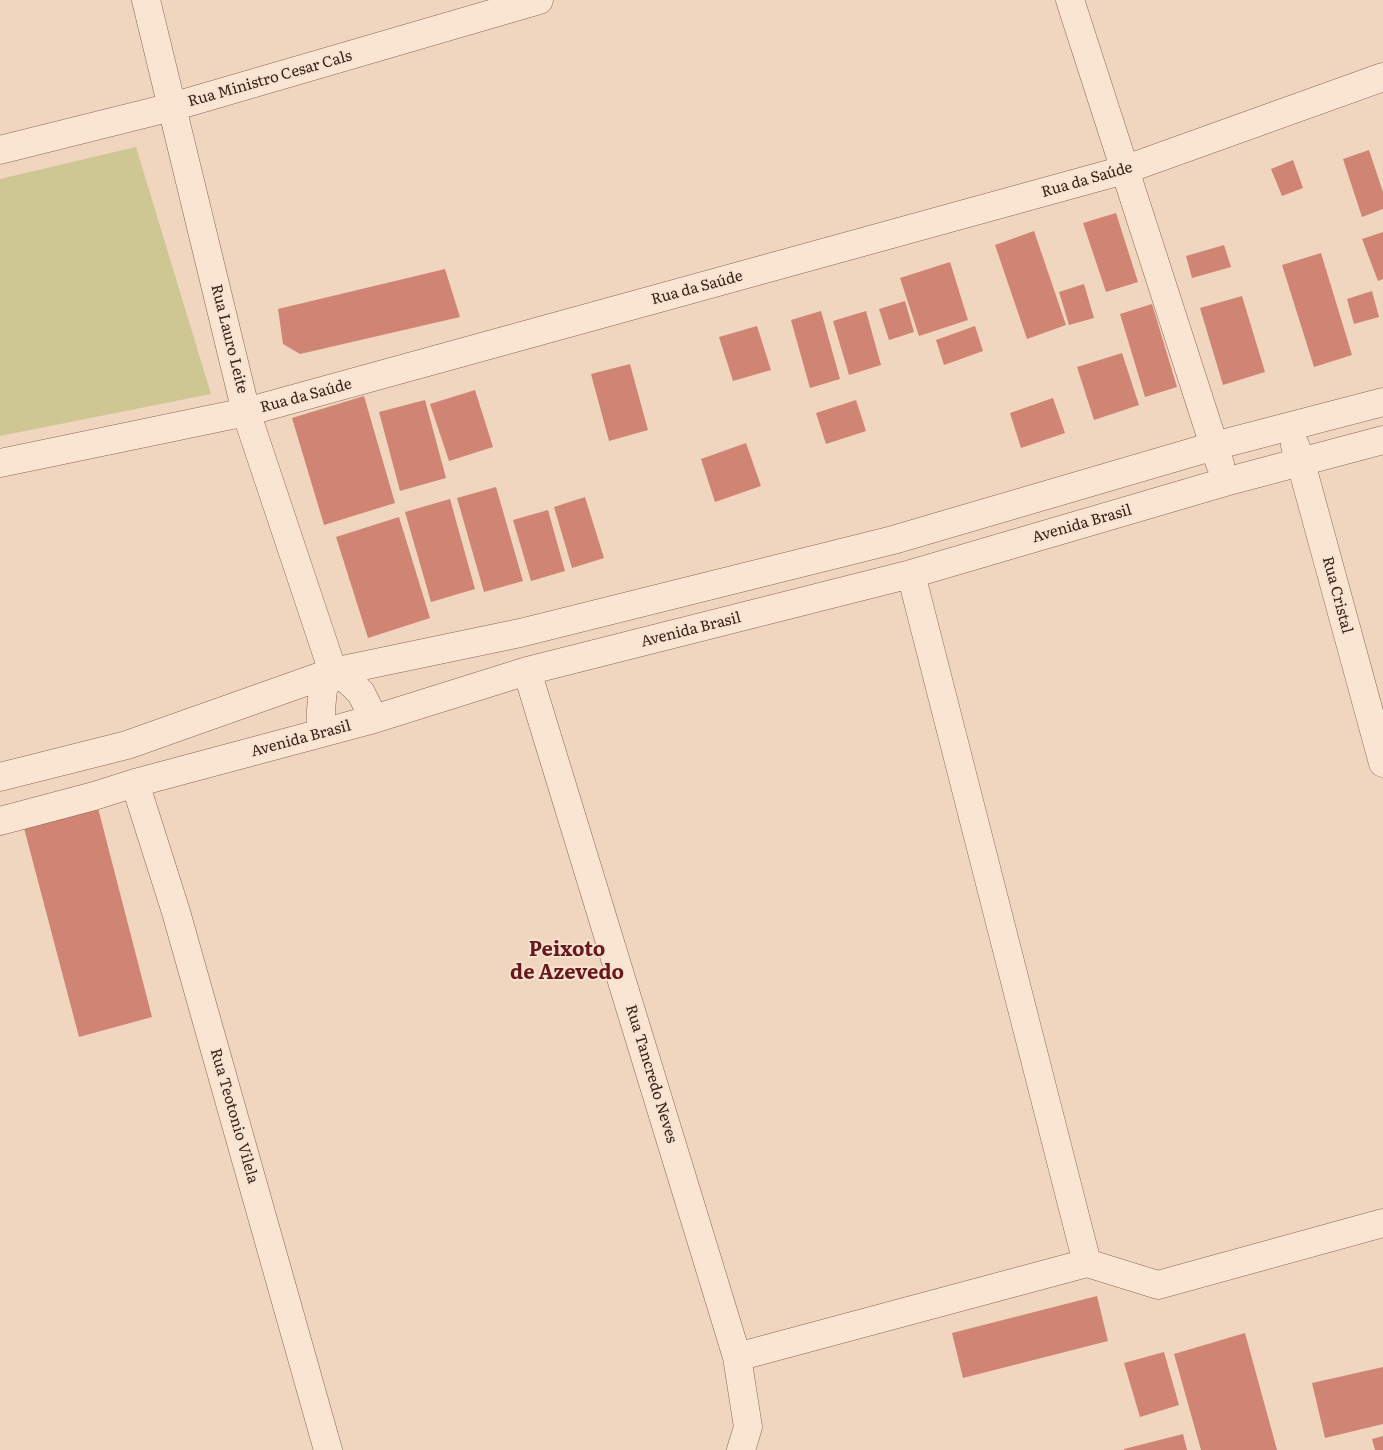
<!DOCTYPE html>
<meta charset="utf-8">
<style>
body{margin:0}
canvas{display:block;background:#f0d6bf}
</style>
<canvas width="1383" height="1450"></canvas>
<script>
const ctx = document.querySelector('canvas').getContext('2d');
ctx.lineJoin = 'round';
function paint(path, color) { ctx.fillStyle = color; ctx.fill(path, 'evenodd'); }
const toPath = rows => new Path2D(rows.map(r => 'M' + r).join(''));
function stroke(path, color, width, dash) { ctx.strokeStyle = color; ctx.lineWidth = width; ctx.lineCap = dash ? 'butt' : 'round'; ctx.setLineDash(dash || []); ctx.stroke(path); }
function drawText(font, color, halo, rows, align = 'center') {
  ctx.font = font + ' Literata,serif'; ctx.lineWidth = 4; ctx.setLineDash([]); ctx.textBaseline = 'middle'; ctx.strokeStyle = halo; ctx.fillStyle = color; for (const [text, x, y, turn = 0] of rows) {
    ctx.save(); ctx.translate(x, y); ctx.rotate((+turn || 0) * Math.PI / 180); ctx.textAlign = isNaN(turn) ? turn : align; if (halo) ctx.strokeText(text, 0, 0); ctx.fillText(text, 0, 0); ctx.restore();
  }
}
paint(toPath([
 [136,147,211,394,0,436,0,179]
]), '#cec793');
paint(toPath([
 [1369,150,1383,192,1383,209,1362,217,1343,159],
 [1293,160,1303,188,1282,196,1271,169],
 [1116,213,1138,282,1106,292,1083,223],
 [1034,231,1066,325,1027,339,995,245],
 [1383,232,1383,279,1378,281,1362,239],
 [1224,245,1231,267,1192,278,1186,256],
 [1321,253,1352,355,1314,367,1282,265],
 [950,262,968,320,919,336,900,278],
 [445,269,460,317,300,354,283,344,278,309],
 [1084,284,1094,318,1069,325,1059,292],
 [1372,291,1379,317,1354,324,1347,299],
 [1242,296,1265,372,1223,385,1200,308],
 [905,301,914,332,889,340,879,309],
 [1152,304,1177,387,1145,397,1120,314],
 [821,311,840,379,810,388,791,320],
 [866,311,881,365,849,375,833,321],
 [757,326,771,370,733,381,719,337],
 [975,326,983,351,944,365,936,340],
 [1122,353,1139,405,1094,420,1077,367],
 [630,364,648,430,609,441,591,374],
 [475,390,493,447,449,461,430,404],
 [364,396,395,503,324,525,292,418],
 [1053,398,1065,433,1021,448,1010,413],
 [425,400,446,478,400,491,379,412],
 [856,400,866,431,826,444,816,413],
 [746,443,761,486,715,502,701,459],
 [496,487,523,581,484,592,457,498],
 [585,497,604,558,572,568,554,507],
 [450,499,475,589,431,602,405,512],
 [548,510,565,571,531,581,513,520],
 [399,517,430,618,368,638,336,537],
 [98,808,152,1017,79,1037,24,828],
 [1097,1296,1108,1341,963,1378,952,1333],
 [1245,1333,1277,1450,1201,1450,1174,1354],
 [1164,1352,1179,1405,1140,1417,1124,1363],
 [1383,1367,1383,1424,1325,1438,1312,1383],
 [1183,1434,1187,1450,1124,1450,1124,1449],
 [1383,1436,1383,1450,1375,1450,1372,1439]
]), '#d08473');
const minor = toPath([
 [146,0,246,412,333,672,349,681,361,693,374,719],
 [1070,0,1220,464],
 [0,150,172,107,539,0],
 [1295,445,1301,463,1383,763],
 [0,463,246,412,1124,170,1383,77],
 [911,574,1087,1263],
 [527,671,737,1357,748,1427,741,1450],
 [321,733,321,710,323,689,333,672],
 [0,777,127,745,333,672,520,633,893,540,1214,446,1383,402],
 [135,783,176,912,328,1450],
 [0,821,94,796,135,783,374,719,527,671,911,574,1225,482,1383,440],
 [737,1357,1087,1263,1158,1285,1383,1223]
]);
stroke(minor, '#896657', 29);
stroke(minor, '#fae5d3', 28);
drawText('15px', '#38231c', '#f7e2cf', [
 ["Rua Ministro Cesar Cals",270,79,-16],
 ["Rua da Saúde",1087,180,-16],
 ["Rua da Saúde",697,288,-15],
 ["Rua Lauro Leite",229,339,76],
 ["Rua da Saúde",306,396,-15],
 ["Avenida Brasil",1082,524,-16],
 ["Rua Cristal",1337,595,75],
 ["Avenida Brasil",691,630,-14],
 ["Avenida Brasil",301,739,-15],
 ["Rua Tancredo Neves",651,1074,73],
 ["Rua Teotonio Vilela",234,1116,74]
]);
drawText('bold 20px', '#67191b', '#f7e2cf', [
 ["Peixoto",567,950],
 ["de Azevedo",567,973]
]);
</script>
